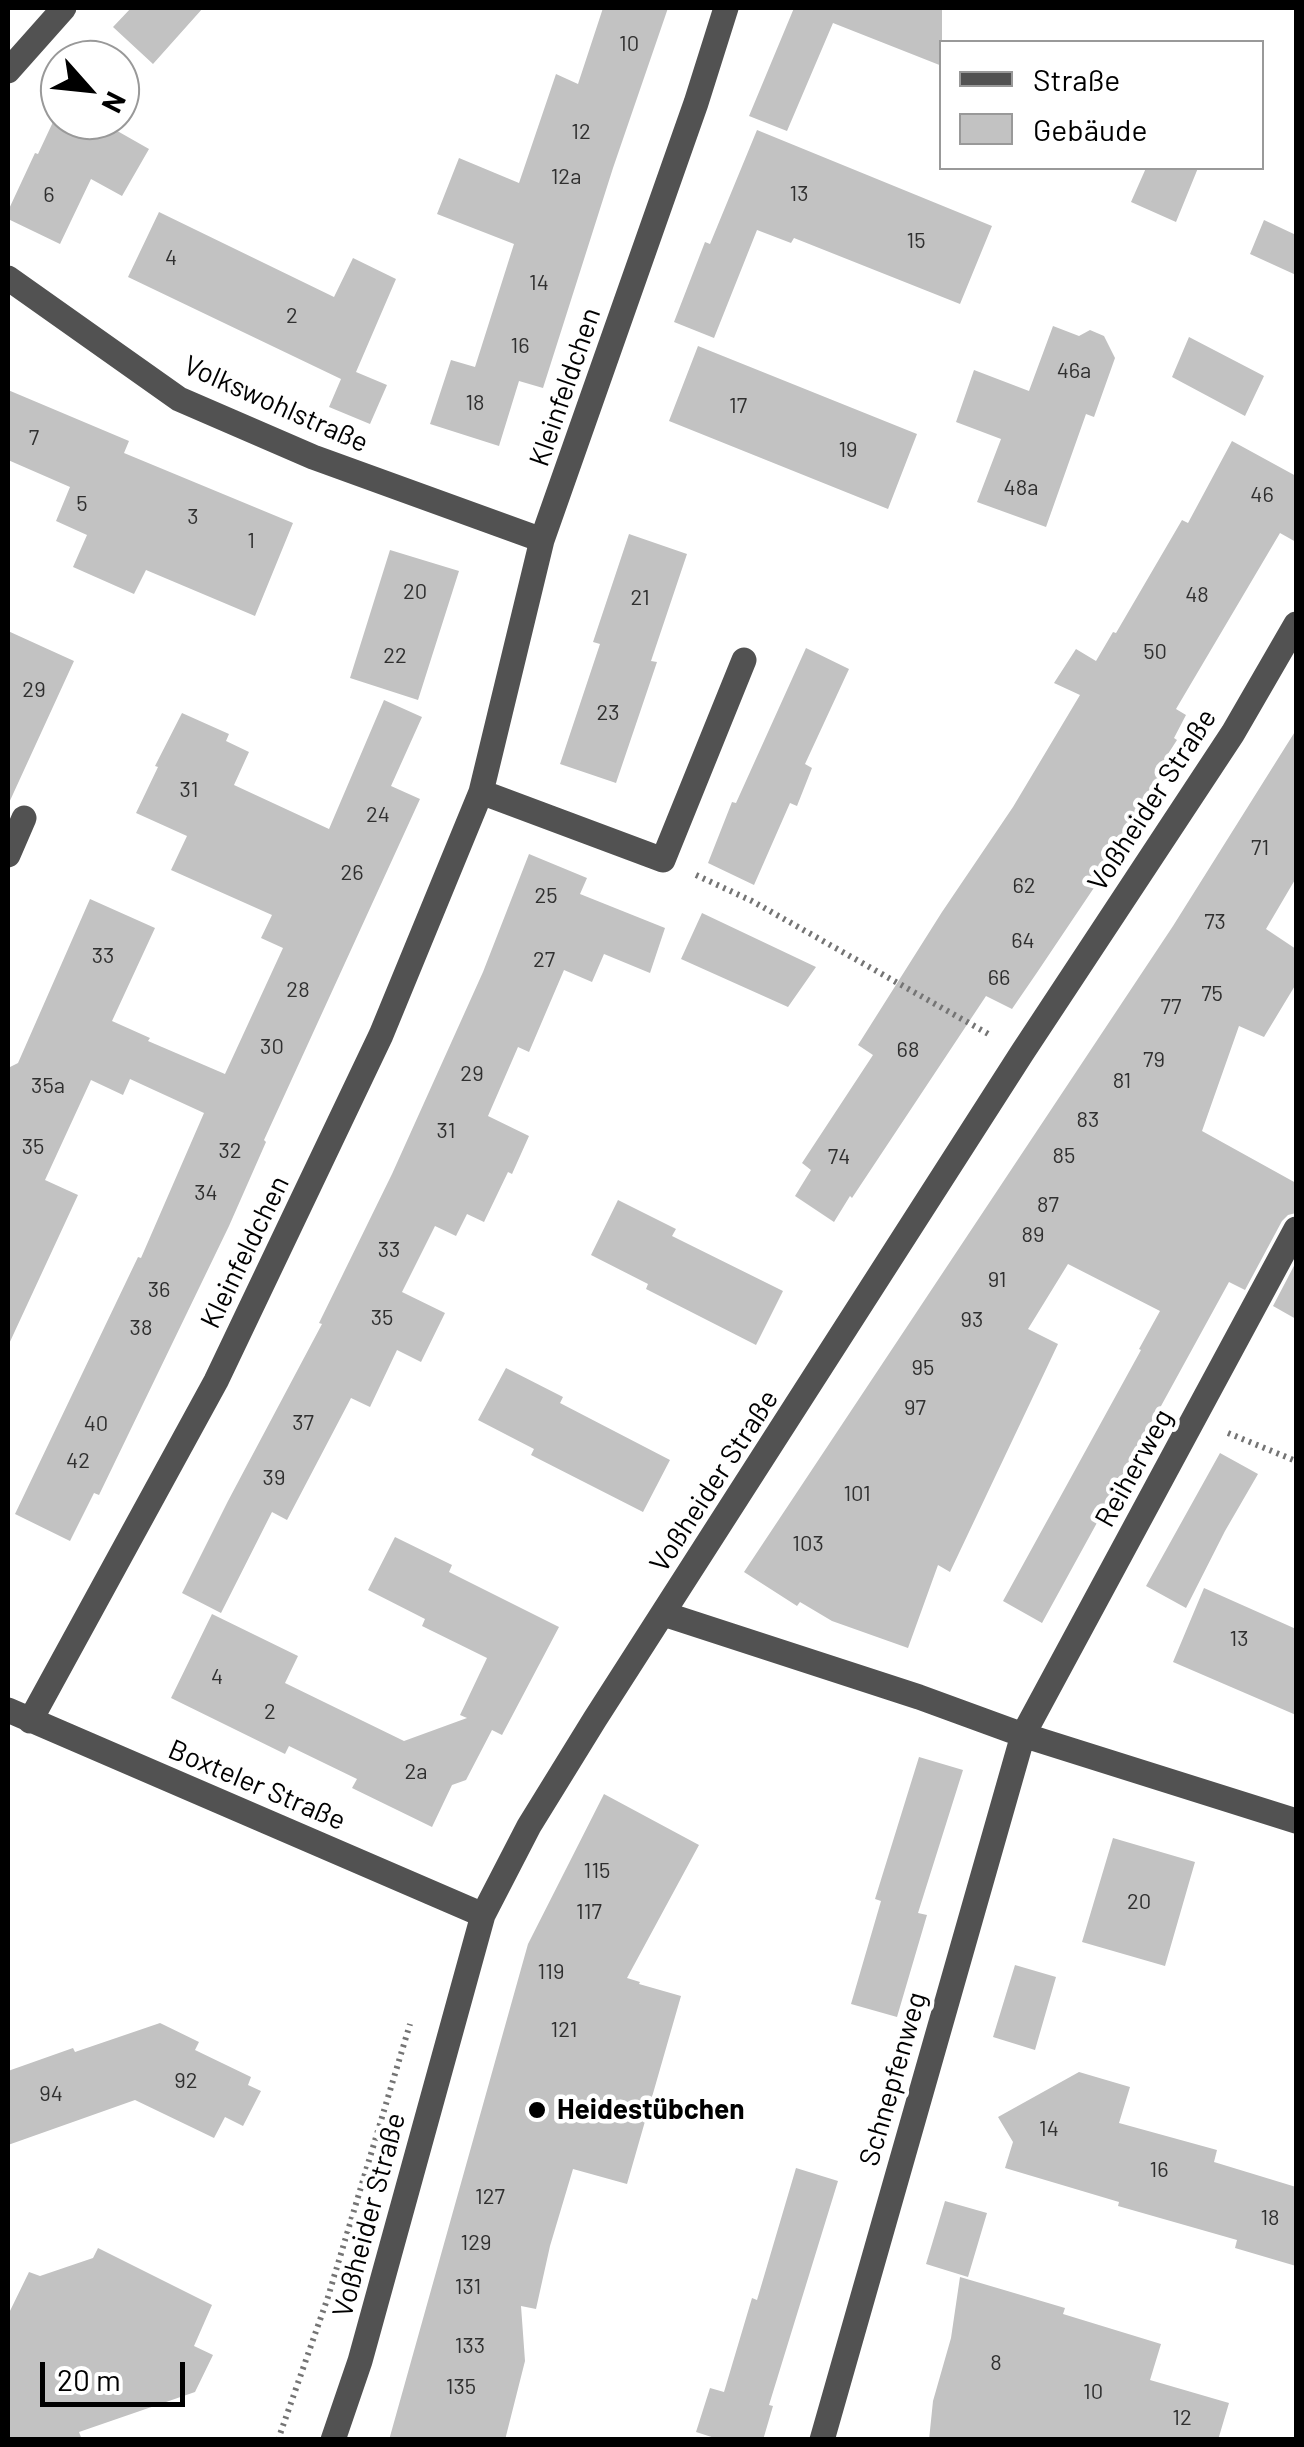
<!DOCTYPE html>
<meta charset="utf-8">
<style>
body{margin:0}
#map{position:relative;width:1304px;height:2447px;overflow:hidden;background:#fff;font-family:Barlow,sans-serif}
canvas{display:block}
.frame{position:absolute;inset:0;border:10px solid #000;pointer-events:none}
.legend{position:absolute;left:939px;top:40px;width:325px;height:130px;box-sizing:border-box;background:#fff;border:2px solid #999;margin:0;padding:12px 18px;list-style:none;font-size:30px;color:#000}
.legend li{display:flex;align-items:center;gap:20px;height:50px}
.legend b{width:50px;border:2px solid #999}
.north{position:absolute;left:40px;top:40px;width:100px;height:100px;box-sizing:border-box;background:#fff;border:2px solid #999;border-radius:50%;rotate:117deg;font-size:28px;font-weight:700;line-height:40px;text-align:center;color:#000}
.north::after{content:'';display:block;margin:auto;width:35px;height:45px;background:#000;clip-path:polygon(50% 0,100% 100%,50% 72%,0 100%)}
.scale{position:absolute;left:40px;top:2362px;width:145px;height:45px;box-sizing:border-box;border:5px solid #000;border-top:0;padding-left:12px;font-size:30px;line-height:35px;white-space:nowrap;color:#000;-webkit-text-stroke:8px #fff;paint-order:stroke}
</style>
<div id="map">
<canvas width="1304" height="2447"></canvas>
<div class="frame"></div>
<ul class="legend">
<li><b style="height:12px;background:#525252"></b>Straße</li>
<li><b style="height:28px;background:#c2c2c2"></b>Gebäude</li>
</ul>
<div class="north">N</div>
<div class="scale">20 m</div>
</div>
<script>
const ctx = document.querySelector('canvas').getContext('2d');
ctx.lineJoin = 'round';
function paint(path, color) { ctx.fillStyle = color; ctx.fill(path, 'evenodd'); }
const toPath = rows => new Path2D(rows.map(r => 'M' + r).join(''));
function stroke(path, color, width, dash) { ctx.strokeStyle = color; ctx.lineWidth = width; ctx.lineCap = dash ? 'butt' : 'round'; ctx.setLineDash(dash || []); ctx.stroke(path); }
function drawText(font, color, halo, rows, align = 'center') {
  ctx.font = font + ' Barlow,sans-serif'; ctx.lineWidth = 9; ctx.setLineDash([]); ctx.textBaseline = 'middle'; ctx.strokeStyle = halo; ctx.fillStyle = color; for (const [text, x, y, turn = 0] of rows) {
    ctx.save(); ctx.translate(x, y); ctx.rotate((+turn || 0) * Math.PI / 180); ctx.textAlign = isNaN(turn) ? turn : align; if (halo) ctx.strokeText(text, 0, 0); ctx.fillText(text, 0, 0); ctx.restore();
  }
}
paint(toPath([
 [131,8,203,8,153,64,113,27],
 [603,8,668,8,613,168,543,388,519,381,499,446,430,424,451,360,475,367,514,244,437,214,459,158,519,183,556,74,578,84],
 [794,8,942,8,942,66,833,23,787,131,749,116],
 [60,107,60,120,98,120,149,149,122,196,91,179,60,244,8,219,8,211,35,153,38,154],
 [757,130,992,226,960,304,794,238,791,243,757,230,714,338,674,322,705,242,710,244],
 [1146,168,1198,168,1176,222,1131,202],
 [159,212,334,297,353,258,396,279,356,372,387,385,370,424,329,407,341,379,128,277],
 [1264,220,1296,235,1296,275,1250,254],
 [1053,326,1079,336,1090,330,1104,336,1115,358,1094,417,1086,414,1046,527,977,502,1001,439,956,422,974,370,1029,391],
 [1189,337,1264,376,1245,416,1172,377],
 [698,346,917,434,888,509,669,421],
 [8,390,129,441,124,453,293,523,255,616,146,570,134,594,73,567,87,535,56,521,70,487,8,460],
 [1232,441,1296,476,1296,542,1280,533,1176,709,1186,715,1174,738,1177,740,1166,757,1174,762,1120,849,1036,974,1012,1009,986,996,852,1198,850,1196,834,1222,795,1196,811,1170,802,1163,873,1055,858,1045,942,912,1013,807,1080,695,1054,683,1076,649,1096,661,1113,632,1116,633,1182,520,1188,523],
 [629,534,687,554,651,661,657,662,616,783,560,764,600,644,593,642],
 [390,550,459,571,418,700,350,678],
 [8,631,74,661,8,805],
 [806,648,849,669,805,764,812,768,797,806,790,803,754,885,708,863,732,802,736,803],
 [384,700,422,717,391,786,420,799,264,1140,266,1142,229,1226,99,1495,94,1493,70,1541,15,1514,138,1257,141,1258,204,1113,130,1079,123,1095,91,1080,45,1180,78,1195,8,1346,8,1068,18,1063,90,899,155,928,112,1021,150,1038,148,1041,225,1074,283,948,261,938,272,915,171,870,187,836,136,813,158,767,155,766,182,713,229,734,226,741,249,752,234,785,329,829],
 [1296,730,1296,878,1266,929,1296,949,1296,984,1264,1037,1239,1026,1202,1131,1296,1183,1296,1213,1288,1215,1282,1221,1245,1290,1229,1282,1042,1623,1003,1601,1141,1350,1139,1349,1160,1311,1068,1264,1028,1329,1058,1344,950,1572,938,1565,908,1648,832,1621,800,1602,797,1606,744,1572,1173,926],
 [529,854,587,878,580,894,665,928,650,973,604,954,592,982,564,970,529,1052,518,1047,488,1116,529,1136,512,1174,508,1172,484,1222,467,1214,456,1236,435,1226,402,1292,445,1313,421,1362,397,1350,370,1407,351,1398,287,1520,272,1512,221,1613,182,1593,228,1501,322,1324,319,1323,392,1174,483,972],
 [702,913,816,967,788,1007,681,959],
 [618,1200,676,1229,672,1236,783,1291,756,1345,646,1289,648,1284,591,1255],
 [1296,1262,1296,1319,1273,1306],
 [506,1368,563,1397,560,1403,670,1460,643,1512,531,1455,534,1449,478,1420],
 [1220,1453,1258,1474,1225,1531,1186,1608,1146,1586],
 [395,1537,452,1565,449,1572,559,1627,502,1735,492,1730,466,1780,452,1785,432,1827,352,1788,357,1779,289,1746,285,1754,171,1698,212,1614,298,1656,285,1683,404,1741,467,1718,460,1715,487,1658,422,1626,425,1619,368,1590],
 [1204,1588,1296,1629,1296,1715,1173,1662],
 [919,1757,963,1770,918,1913,927,1915,897,2017,851,2004,881,1901,875,1899],
 [604,1794,699,1845,627,1978,640,1982,639,1984,681,1996,627,2184,573,2169,550,2246,536,2309,521,2306,525,2361,505,2440,389,2440,528,1944],
 [1113,1838,1195,1862,1165,1966,1082,1942],
 [1015,1965,1056,1977,1035,2050,993,2037],
 [160,2023,199,2042,195,2050,251,2077,248,2085,261,2091,243,2126,225,2117,214,2138,135,2100,8,2145,8,2071,73,2048,75,2052],
 [1079,2072,1130,2087,1119,2123,1217,2150,1214,2162,1296,2187,1296,2266,1235,2248,1237,2240,1118,2206,1119,2202,1005,2168,1013,2142,998,2117],
 [796,2168,838,2181,769,2405,773,2406,763,2440,721,2440,696,2432,710,2388,724,2392,752,2298,757,2300],
 [945,2201,987,2213,968,2277,926,2264],
 [98,2248,212,2305,194,2346,213,2355,195,2392,79,2432,82,2440,8,2440,8,2315,29,2272,40,2276,93,2258],
 [960,2277,1065,2308,1063,2314,1161,2344,1150,2380,1229,2403,1218,2440,929,2440,933,2401,951,2338]
]), '#c2c2c2');
stroke(toPath([
 [696,875,752,901,992,1036],
 [1228,1433,1296,1461],
 [278,2440,328,2297,410,2024]
]), '#747474', 6, [2.5, 5]);
stroke(toPath([
 [8,71,64,8],
 [8,278,179,399,313,457,542,540],
 [481,792,663,860,744,660],
 [8,855,24,818],
 [664,1614,919,1697,1023,1735,1296,1821],
 [8,1710,483,1915],
 [30,1721,216,1381,381,1035,481,792,542,540,696,103,726,8],
 [333,2440,360,2361,483,1915,529,1826,595,1719,1022,1053,1233,733,1296,624],
 [822,2440,1023,1735,1296,1229]
]), '#525252', 25);
for (const [x, y, r, color] of [
 [537,2110,10,"#000"]
]) { const dot = new Path2D(); dot.arc(x, y, r, 0, 2 * Math.PI); ctx.fillStyle = color; ctx.fill(dot); stroke(dot, '#fff', 4); }
drawText('22px', '#303030', null, [
 ["10",629,44],
 ["12",581,132],
 ["12a",566,177],
 ["13",799,194],
 ["6",49,195],
 ["15",916,241],
 ["4",171,258],
 ["14",539,283],
 ["2",292,316],
 ["16",520,346],
 ["46a",1074,371],
 ["18",475,403],
 ["17",738,406],
 ["7",34,438],
 ["19",848,450],
 ["48a",1021,488],
 ["46",1262,495],
 ["5",82,504],
 ["3",193,517],
 ["1",251,541],
 ["20",415,592],
 ["48",1197,595],
 ["21",640,598],
 ["50",1155,652],
 ["22",395,656],
 ["29",34,690],
 ["23",608,713],
 ["31",189,790],
 ["24",378,815],
 ["71",1260,848],
 ["26",352,873],
 ["62",1024,886],
 ["25",546,896],
 ["73",1215,922],
 ["64",1023,941],
 ["33",103,956],
 ["27",544,960],
 ["66",999,978],
 ["28",298,990],
 ["75",1212,994],
 ["77",1171,1007],
 ["30",272,1047],
 ["68",908,1050],
 ["79",1154,1060],
 ["29",472,1074],
 ["81",1122,1081],
 ["35a",48,1086],
 ["83",1088,1120],
 ["31",446,1131],
 ["35",33,1147],
 ["32",230,1151],
 ["85",1064,1156],
 ["74",839,1157],
 ["34",206,1193],
 ["87",1048,1205],
 ["89",1033,1235],
 ["33",389,1250],
 ["91",997,1280],
 ["36",159,1290],
 ["35",382,1318],
 ["93",972,1320],
 ["38",141,1328],
 ["95",923,1368],
 ["97",915,1408],
 ["37",303,1423],
 ["40",96,1424],
 ["42",78,1461],
 ["39",274,1478],
 ["101",857,1494],
 ["103",808,1544],
 ["13",1239,1639],
 ["4",217,1677],
 ["2",270,1712],
 ["2a",416,1772],
 ["115",597,1871],
 ["20",1139,1902],
 ["117",589,1912],
 ["119",551,1972],
 ["121",564,2030],
 ["92",186,2081],
 ["94",51,2094],
 ["14",1049,2129],
 ["16",1159,2170],
 ["127",490,2197],
 ["18",1270,2218],
 ["129",476,2243],
 ["131",468,2287],
 ["133",470,2346],
 ["8",996,2363],
 ["135",461,2387],
 ["10",1093,2392],
 ["12",1182,2418]
]);
drawText('28px', '#000', '#fff', [
 ["Kleinfeldchen",565,387,-71],
 ["Volkswohlstraße",276,404,24],
 ["Voßheider Straße",1152,800,-57],
 ["Kleinfeldchen",245,1252,-64],
 ["Reiherweg",1134,1468,-61],
 ["Voßheider Straße",714,1481,-57],
 ["Boxteler Straße",257,1785,23],
 ["Schnepfenweg",893,2079,-74],
 ["Voßheider Straße",369,2215,-75]
]);
drawText('bold 28px', '#000', '#fff', [
 ["Heidestübchen",557,2110]
], 'left');
</script>
